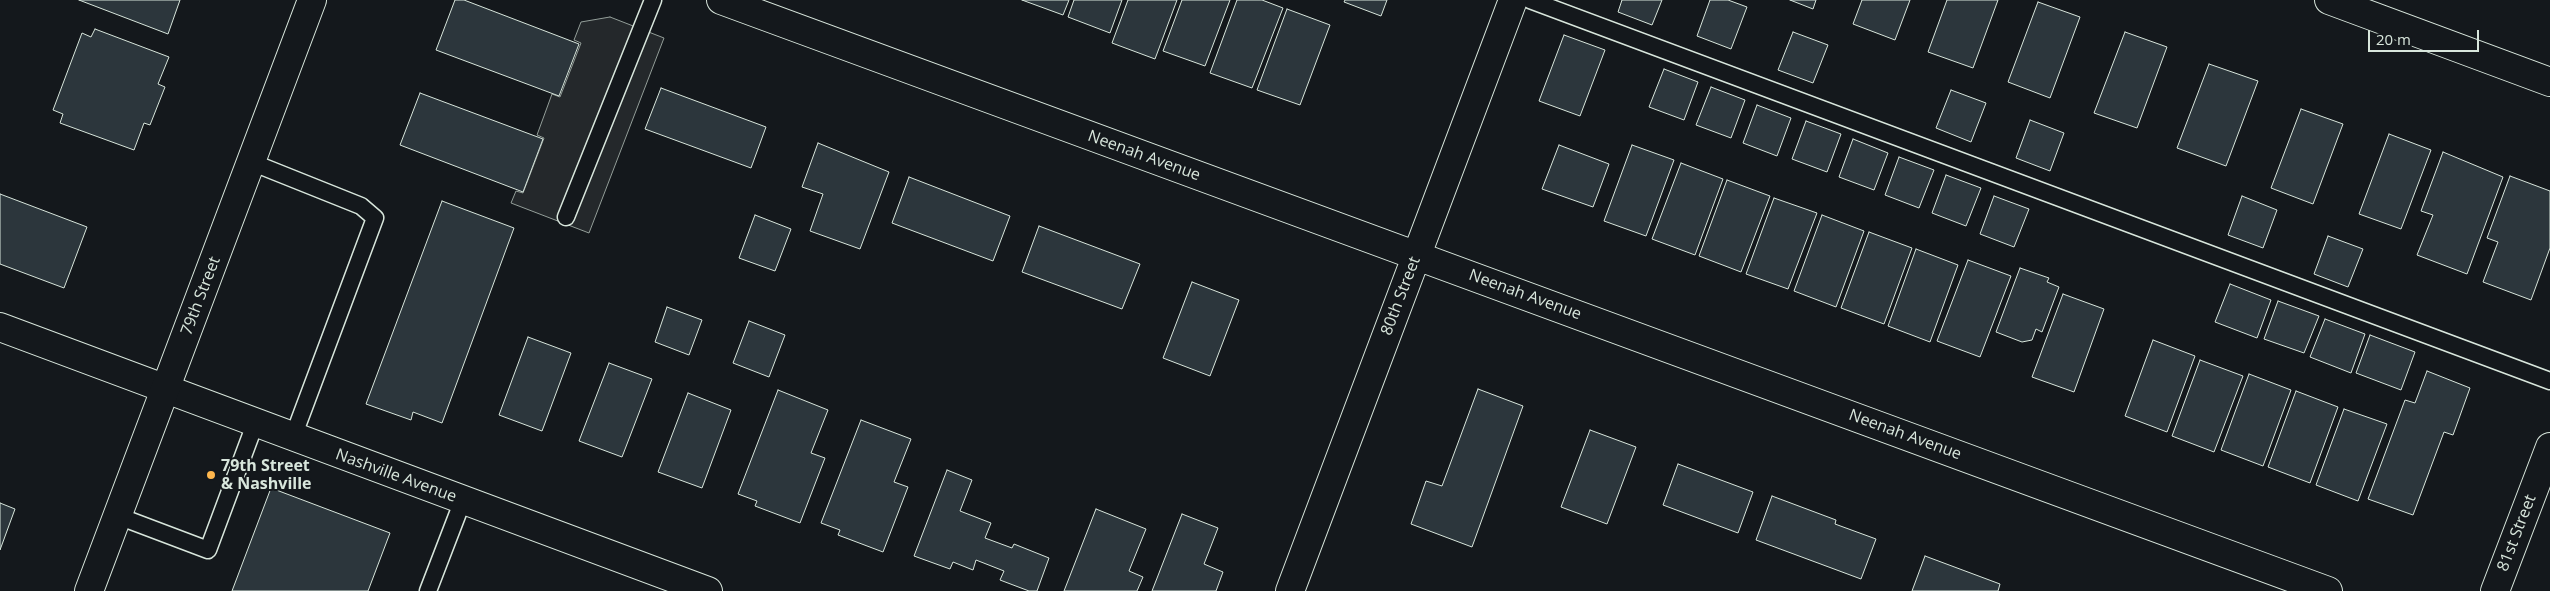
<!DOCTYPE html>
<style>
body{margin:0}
#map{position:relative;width:2550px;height:591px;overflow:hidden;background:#14181c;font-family:"Open Sans",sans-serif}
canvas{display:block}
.scale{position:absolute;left:2368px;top:30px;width:111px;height:22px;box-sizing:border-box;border:2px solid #d8e6dc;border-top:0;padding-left:6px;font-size:15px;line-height:18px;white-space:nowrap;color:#d8e6dc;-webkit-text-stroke:4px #14181c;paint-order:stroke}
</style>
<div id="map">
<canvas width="2550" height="591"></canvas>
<div class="scale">20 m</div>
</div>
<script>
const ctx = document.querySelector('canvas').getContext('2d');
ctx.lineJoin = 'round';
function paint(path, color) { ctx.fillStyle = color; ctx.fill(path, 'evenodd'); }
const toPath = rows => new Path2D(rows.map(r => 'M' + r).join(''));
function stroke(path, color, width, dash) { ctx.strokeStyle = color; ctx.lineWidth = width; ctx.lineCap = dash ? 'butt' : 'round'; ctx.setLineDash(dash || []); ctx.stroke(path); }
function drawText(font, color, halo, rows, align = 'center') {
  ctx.font = font + ' "Open Sans",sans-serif'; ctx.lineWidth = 4; ctx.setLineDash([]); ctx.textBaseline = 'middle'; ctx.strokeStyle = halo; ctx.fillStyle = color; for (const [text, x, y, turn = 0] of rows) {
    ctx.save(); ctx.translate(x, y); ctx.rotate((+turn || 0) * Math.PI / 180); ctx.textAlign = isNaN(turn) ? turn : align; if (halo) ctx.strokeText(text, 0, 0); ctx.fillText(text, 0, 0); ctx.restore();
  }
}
const parking = toPath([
 [610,17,664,38,589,233,511,203,516,191,523,193,544,138,537,135,552,94,560,97,581,43,574,40,581,22,610,17]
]);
paint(parking, '#24282b');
stroke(parking, '#939e99', 1);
const building = toPath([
 [79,0,180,0,168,34,79,0],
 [455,0,464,0,579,44,559,96,436,50,455,0],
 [1022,0,1069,0,1063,15,1022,0],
 [1074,0,1122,0,1110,33,1068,17,1074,0],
 [1128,0,1177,0,1155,59,1112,43,1128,0],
 [1182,0,1230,0,1205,66,1163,51,1182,0],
 [1237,0,1262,0,1283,8,1252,88,1210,73,1237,0],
 [1345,0,1387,0,1381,16,1344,2,1345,0],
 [1622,0,1662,0,1652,25,1618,12,1622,0],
 [1710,0,1728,0,1747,7,1731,49,1697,36,1710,0],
 [1790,0,1816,0,1813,9,1790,0],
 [1862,0,1910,0,1895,40,1853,24,1862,0],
 [1947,0,1998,0,1973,68,1928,52,1947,0],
 [2038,2,2080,17,2050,98,2008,82,2038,2],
 [1287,9,1330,25,1300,105,1257,90,1287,9],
 [95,29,169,57,158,84,165,87,150,125,144,123,134,150,60,123,63,114,53,110,82,33,91,37,95,29],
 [1793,32,1828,45,1813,83,1778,70,1793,32],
 [2125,32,2167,47,2137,128,2094,113,2125,32],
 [1564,35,1605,50,1580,116,1539,101,1564,35],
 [2209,64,2258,81,2226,166,2177,148,2209,64],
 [1664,69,1698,82,1684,120,1649,107,1664,69],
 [1711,87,1745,100,1731,138,1696,125,1711,87],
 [661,88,766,127,751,168,645,129,661,88],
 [1951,90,1986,103,1971,142,1936,128,1951,90],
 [420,93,543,139,523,192,400,145,420,93],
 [1757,105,1791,118,1777,156,1743,143,1757,105],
 [2301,109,2343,124,2313,204,2271,188,2301,109],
 [2030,120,2064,133,2050,171,2016,158,2030,120],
 [1806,121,1841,134,1827,172,1792,159,1806,121],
 [2389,134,2431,150,2401,229,2359,214,2389,134],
 [1853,139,1888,153,1874,190,1839,177,1853,139],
 [818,143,889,172,860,249,810,231,823,194,802,187,818,143],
 [1559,145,1609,164,1593,207,1542,189,1559,145],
 [1632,145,1674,160,1646,236,1604,221,1632,145],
 [2443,152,2503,177,2467,274,2417,255,2433,215,2421,211,2443,152],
 [1899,157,1934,170,1919,208,1885,195,1899,157],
 [1681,163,1723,179,1695,255,1652,239,1681,163],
 [1946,175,1981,188,1966,226,1932,213,1946,175],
 [2510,176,2550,191,2550,248,2531,300,2483,282,2498,242,2487,238,2510,176],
 [909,177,1010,216,993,261,892,223,909,177],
 [1727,180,1770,196,1741,272,1699,256,1727,180],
 [0,194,87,227,64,288,0,264,0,194],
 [1994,196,2029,209,2014,247,1980,234,1994,196],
 [2242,196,2277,210,2263,248,2228,235,2242,196],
 [1774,198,1817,213,1788,289,1746,274,1774,198],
 [442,201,514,228,442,423,413,412,411,420,366,404,442,201],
 [755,215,791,229,775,271,739,258,755,215],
 [1822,215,1864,231,1836,307,1794,291,1822,215],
 [1039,226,1140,264,1122,309,1022,272,1039,226],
 [1869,232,1912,248,1884,324,1841,308,1869,232],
 [2328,236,2363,249,2348,287,2314,274,2328,236],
 [1916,249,1958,265,1930,342,1888,326,1916,249],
 [1968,260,2011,276,1980,357,1937,341,1968,260],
 [2020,268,2049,278,2047,282,2059,287,2042,332,2036,329,2032,340,2022,342,1996,332,2020,268],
 [1192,282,1239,300,1210,376,1163,358,1192,282],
 [2230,284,2271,300,2257,338,2215,322,2230,284],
 [2063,294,2104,309,2074,392,2032,377,2063,294],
 [2278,301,2319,316,2304,353,2264,339,2278,301],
 [667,307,702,320,689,355,655,342,667,307],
 [2325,319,2365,334,2351,373,2310,357,2325,319],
 [749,321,785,335,769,377,733,363,749,321],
 [2370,335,2415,352,2401,390,2356,373,2370,335],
 [528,337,571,353,542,431,499,415,528,337],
 [2153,340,2195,356,2167,432,2125,416,2153,340],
 [2200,360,2243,376,2214,452,2172,436,2200,360],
 [609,363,652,379,622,457,579,441,609,363],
 [2427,371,2470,388,2453,435,2444,432,2413,515,2368,499,2405,400,2415,403,2427,371],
 [2249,374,2291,390,2263,466,2221,450,2249,374],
 [1478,389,1523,406,1472,547,1411,524,1426,481,1442,486,1478,389],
 [778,390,828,410,811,453,825,458,800,523,755,506,757,501,738,494,778,390],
 [2296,391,2338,407,2310,483,2268,467,2296,391],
 [688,393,731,410,702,488,658,472,688,393],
 [2344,409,2387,424,2358,501,2316,485,2344,409],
 [861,420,911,439,894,482,908,487,883,552,838,535,840,530,821,523,861,420],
 [1590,430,1636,447,1607,524,1561,507,1590,430],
 [1678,464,1753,492,1738,533,1663,505,1678,464],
 [947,470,972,480,960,511,991,523,985,538,1012,548,1014,544,1049,558,1037,591,1029,591,1000,580,1004,571,976,560,973,570,953,562,950,569,914,556,947,470],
 [271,488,390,533,368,591,232,591,271,488],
 [1772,496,1836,520,1835,524,1876,539,1861,579,1756,540,1772,496],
 [0,503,15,509,0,550,0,503],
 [1096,509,1146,529,1129,571,1143,577,1137,591,1064,591,1096,509],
 [1182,514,1218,528,1204,564,1223,572,1216,591,1152,591,1182,514],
 [1925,556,2000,584,1998,591,1912,591,1925,556]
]);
paint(building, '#2c363c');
stroke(building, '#d8e6dc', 1);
const service = toPath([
 [1530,0,2550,381],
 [251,162,361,206,375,218,293,437],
 [566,217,653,0],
 [118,516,208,550,255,424],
 [428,591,463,500]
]);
const minor = toPath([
 [721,0,2328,591],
 [2329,0,2550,82],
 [0,327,708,591],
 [1290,591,1513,0],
 [2495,591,2550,447]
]);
const secondary = toPath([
 [89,591,312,0]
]);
stroke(service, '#d8e6dc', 19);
stroke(minor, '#d8e6dc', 30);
stroke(secondary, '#d8e6dc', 30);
stroke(service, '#14181c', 16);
stroke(minor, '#14181c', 28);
stroke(secondary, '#14181c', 28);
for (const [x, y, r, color] of [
 [211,475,5,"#ffb74d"]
]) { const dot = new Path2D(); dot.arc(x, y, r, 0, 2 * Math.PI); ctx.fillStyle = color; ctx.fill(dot); stroke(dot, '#14181c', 2); }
drawText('16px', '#d8e6dc', '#14181c', [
 ["Neenah Avenue",1144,156,20],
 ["Neenah Avenue",1525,295,20],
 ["79th Street",201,296,-69],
 ["80th Street",1401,296,-69],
 ["Neenah Avenue",1905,435,20],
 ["Nashville Avenue",396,476,20],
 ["81st Street",2517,533,-69]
]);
drawText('bold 16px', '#d8e6dc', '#14181c', [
 ["79th Street",221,466],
 ["& Nashville",221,484]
], 'left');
</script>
